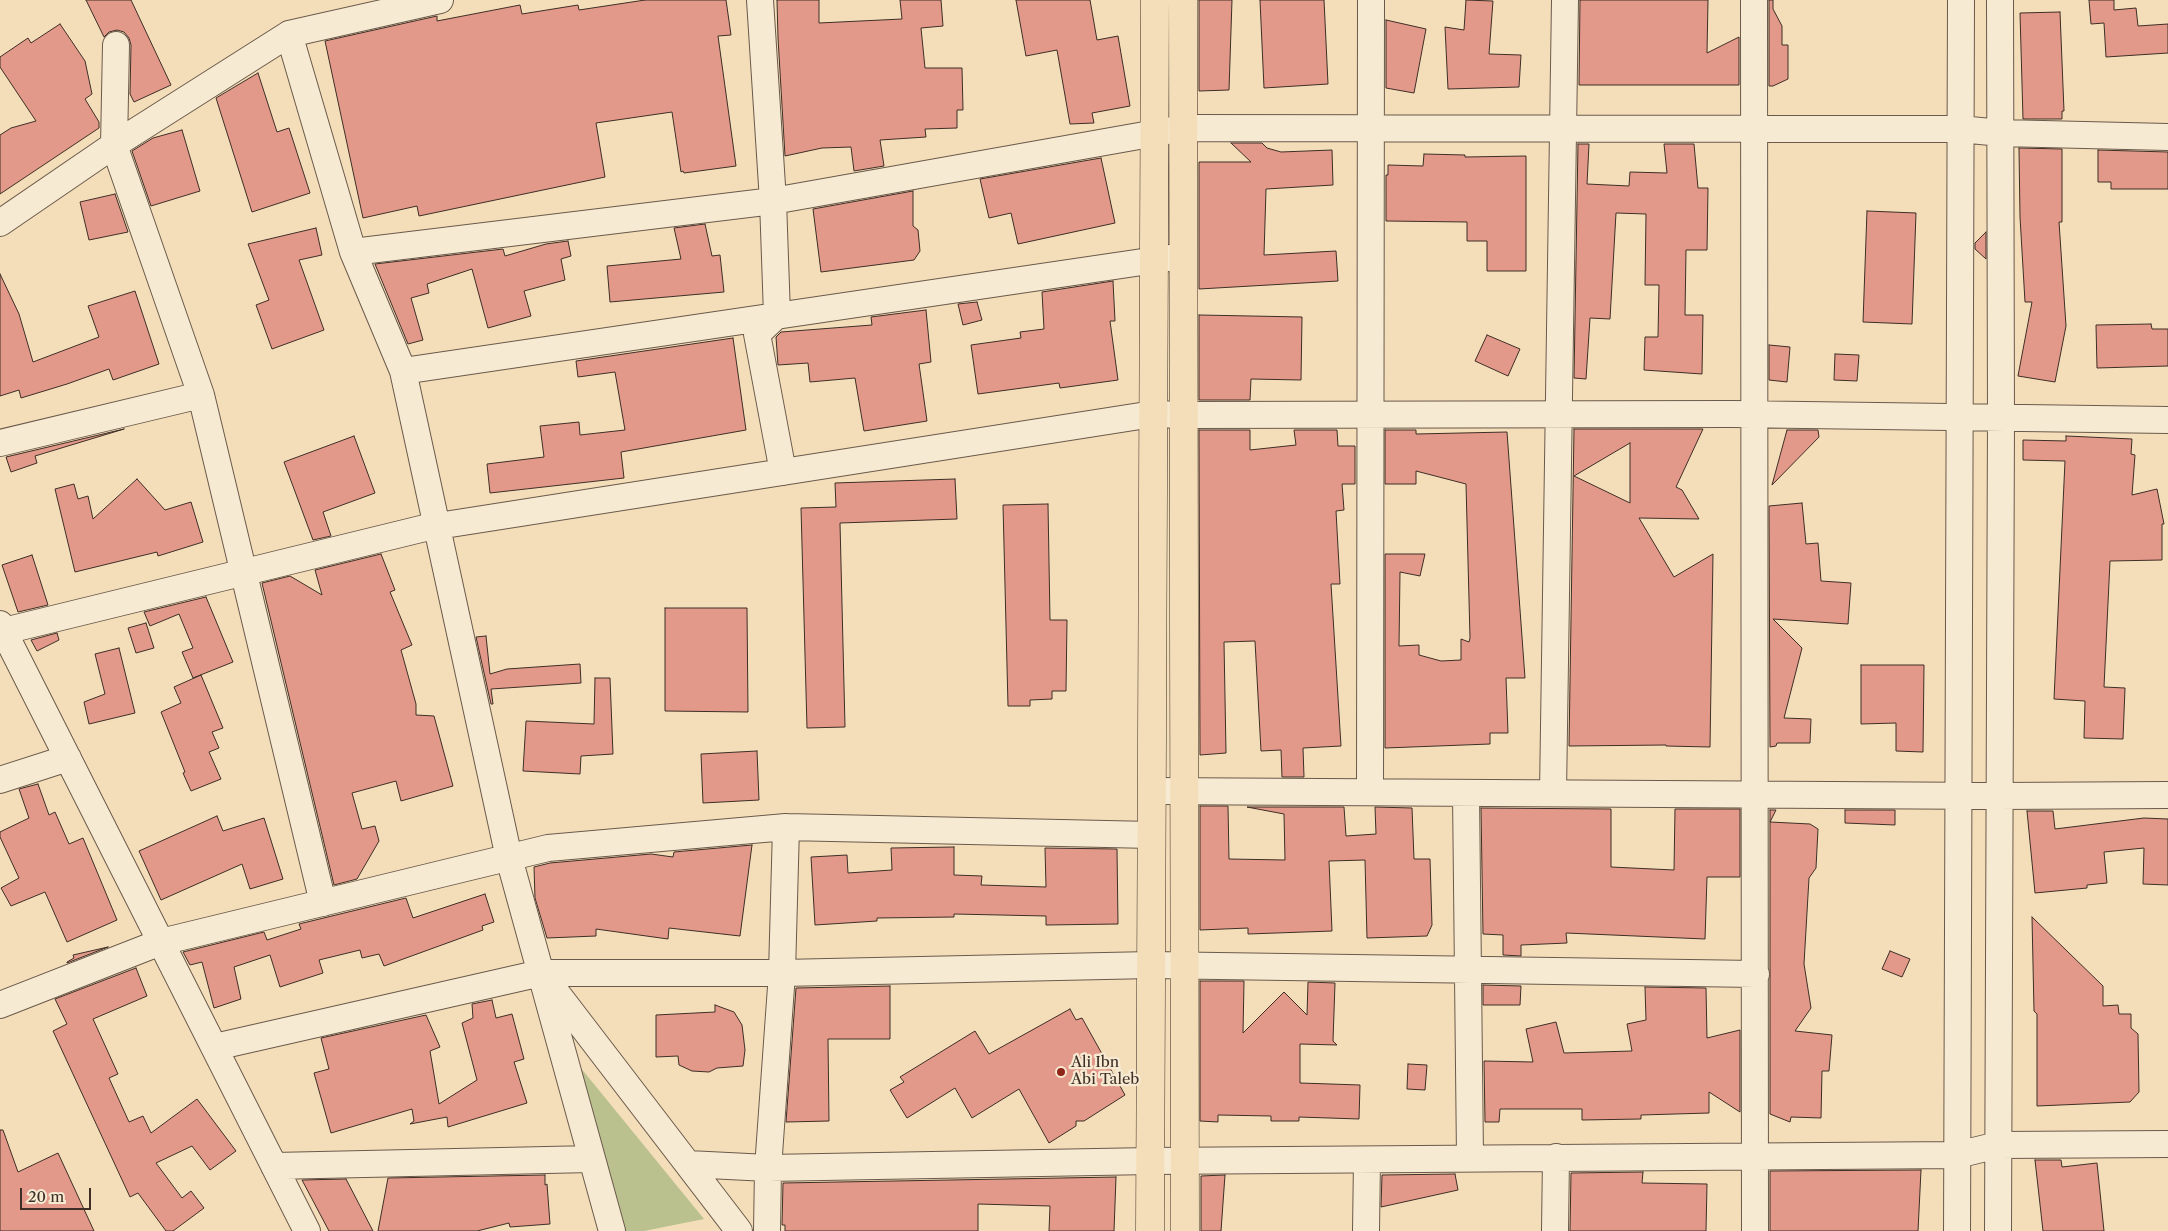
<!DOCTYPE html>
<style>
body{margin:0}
#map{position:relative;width:2168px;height:1231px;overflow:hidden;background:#f3deb9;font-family:"Libre Caslon Text",serif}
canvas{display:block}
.scale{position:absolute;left:20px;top:1188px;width:71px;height:22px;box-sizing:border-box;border:2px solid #3e2e26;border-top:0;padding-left:6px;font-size:15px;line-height:18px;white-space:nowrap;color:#3e2e26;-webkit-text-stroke:4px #f7ead2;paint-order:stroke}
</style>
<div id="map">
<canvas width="2168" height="1231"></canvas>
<div class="scale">20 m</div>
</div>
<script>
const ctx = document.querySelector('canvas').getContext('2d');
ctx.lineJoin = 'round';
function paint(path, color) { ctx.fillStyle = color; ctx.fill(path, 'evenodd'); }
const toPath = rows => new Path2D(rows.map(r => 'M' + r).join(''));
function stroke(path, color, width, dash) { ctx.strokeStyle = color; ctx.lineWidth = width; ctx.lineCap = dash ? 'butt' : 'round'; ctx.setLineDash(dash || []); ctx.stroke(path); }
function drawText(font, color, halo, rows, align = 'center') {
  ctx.font = font + ' "Libre Caslon Text",serif'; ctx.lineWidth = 4.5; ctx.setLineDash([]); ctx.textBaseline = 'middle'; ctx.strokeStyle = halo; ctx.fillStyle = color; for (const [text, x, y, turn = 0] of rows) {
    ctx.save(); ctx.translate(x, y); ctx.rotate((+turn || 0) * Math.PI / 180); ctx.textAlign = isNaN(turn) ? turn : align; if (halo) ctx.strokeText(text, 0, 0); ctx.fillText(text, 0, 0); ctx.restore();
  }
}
paint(toPath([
 [580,1067,704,1219,644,1231,621,1231]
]), '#bac18f');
const building = toPath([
 [86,0,131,0,171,85,134,102,130,94,131,45,129,38,124,32,117,30,109,32,104,37,86,0],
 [645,0,726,0,731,35,718,36,736,166,684,173,683,171,681,172,672,112,596,123,605,177,419,216,417,206,363,218,325,41,437,16,437,21,520,5,522,14,578,5,579,10,645,0],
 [777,0,819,0,819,23,902,19,900,0,941,0,943,26,921,28,925,68,962,68,963,110,957,110,957,128,925,129,926,137,880,140,884,166,854,171,851,147,822,148,785,156,778,38,777,0],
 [1016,0,1090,0,1097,40,1118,36,1130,106,1092,113,1094,123,1070,124,1057,50,1026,56,1016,0],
 [1199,0,1232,0,1229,90,1199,91,1199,0],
 [1260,0,1324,0,1328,84,1264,88,1260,0],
 [1466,0,1493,1,1489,54,1521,55,1519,87,1448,89,1445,27,1464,30,1466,0],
 [1580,0,1708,0,1707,53,1739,37,1739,85,1579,85,1580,0],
 [1769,0,1773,0,1773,9,1782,26,1782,45,1788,45,1788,79,1773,86,1769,86,1769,0],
 [2089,0,2114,0,2114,10,2136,8,2138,26,2168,24,2168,53,2106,57,2104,23,2091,24,2089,0],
 [2060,12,2064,111,2062,111,2062,119,2023,119,2020,13,2060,12],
 [1386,20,1426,29,1414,93,1386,88,1386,20],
 [60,24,85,61,92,94,85,99,99,122,99,128,0,194,0,135,11,128,36,121,0,67,0,57,28,38,31,43,60,24],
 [258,73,277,132,289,128,310,193,252,212,216,98,258,73],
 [182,130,200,191,151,206,132,151,153,138,182,130],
 [1231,143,1262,143,1267,148,1281,152,1332,150,1333,185,1266,189,1264,255,1336,251,1338,281,1199,289,1199,162,1251,162,1231,143],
 [1578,144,1589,144,1587,184,1629,186,1630,172,1667,173,1664,144,1694,144,1698,188,1708,188,1707,250,1686,250,1685,315,1703,315,1702,374,1644,370,1645,337,1658,337,1659,285,1645,285,1646,214,1616,213,1610,319,1590,318,1586,379,1574,378,1578,144],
 [2019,148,2062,149,2062,222,2059,222,2066,326,2055,382,2018,376,2032,302,2025,302,2020,217,2019,148],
 [2098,150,2168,152,2168,189,2111,189,2111,182,2098,182,2098,150],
 [1424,154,1465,155,1465,157,1526,156,1526,271,1487,271,1487,241,1467,241,1467,222,1386,221,1386,175,1388,175,1388,165,1423,166,1424,154],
 [1101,158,1115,223,1018,244,1011,213,989,218,980,179,1101,158],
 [913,191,913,226,918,230,920,251,914,260,821,272,813,209,913,191],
 [115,194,128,232,89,240,80,202,115,194],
 [1867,211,1916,213,1912,324,1863,322,1867,211],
 [705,224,712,256,720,255,724,292,610,302,607,266,681,259,674,228,705,224],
 [316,228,322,255,299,260,324,330,272,349,256,305,269,300,248,244,316,228],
 [1986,232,1986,259,1975,249,1975,243,1986,232],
 [568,241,571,256,561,259,565,280,524,291,531,316,488,328,472,269,427,284,429,293,411,298,423,340,408,344,375,264,503,249,505,256,546,244,568,241],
 [0,274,19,314,33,362,99,337,88,306,135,291,159,364,113,380,109,369,67,384,21,398,19,390,0,396,0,274],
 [1113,281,1115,321,1110,321,1118,380,1060,388,1059,383,978,394,971,345,1021,338,1020,332,1044,329,1042,292,1113,281],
 [977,302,982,320,963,325,958,304,977,302],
 [926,310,931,362,919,364,927,421,864,431,855,378,810,382,808,363,778,365,776,337,781,332,872,325,871,317,926,310],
 [1199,315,1302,317,1301,380,1251,379,1250,400,1199,400,1199,315],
 [2151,324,2152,329,2168,329,2168,366,2097,368,2096,325,2151,324],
 [1487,335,1520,349,1508,376,1475,361,1487,335],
 [733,338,746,430,621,452,624,478,490,493,487,464,544,457,540,426,579,422,580,435,625,430,615,372,578,377,576,361,733,338],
 [1769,345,1790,347,1787,382,1769,380,1769,345],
 [1835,354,1859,355,1857,381,1834,380,1835,354],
 [124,429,35,456,37,463,11,472,6,457,124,429],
 [1574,429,1703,429,1676,487,1682,490,1699,519,1639,518,1674,577,1713,554,1710,747,1666,746,1666,745,1569,746,1574,429],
 [1630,443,1630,503,1574,476,1630,443],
 [1199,430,1250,430,1250,450,1296,445,1294,430,1337,430,1338,446,1355,446,1355,484,1342,484,1344,510,1336,511,1340,584,1331,584,1341,746,1303,748,1304,777,1282,777,1281,750,1261,751,1255,641,1224,642,1226,753,1200,755,1199,430],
 [1385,430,1416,430,1416,434,1507,432,1525,678,1506,678,1508,733,1490,733,1490,744,1385,748,1385,554,1425,554,1420,576,1400,572,1399,646,1419,645,1419,655,1441,661,1461,660,1461,639,1469,642,1470,638,1466,484,1416,471,1416,484,1385,484,1385,430],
 [1787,430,1818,430,1819,437,1772,485,1787,430],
 [354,436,375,493,323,512,331,536,313,540,284,462,354,436],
 [2066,436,2132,439,2131,454,2135,455,2132,495,2157,489,2164,524,2162,524,2162,560,2110,561,2104,687,2125,688,2123,739,2084,738,2085,701,2054,699,2065,461,2023,460,2023,440,2066,441,2066,436],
 [137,479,165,510,191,502,203,542,158,556,157,552,75,572,55,489,74,484,78,499,88,496,93,519,137,479],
 [955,479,957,519,840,523,845,727,807,728,801,508,836,507,835,483,955,479],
 [1802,503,1806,544,1818,543,1821,581,1851,583,1848,624,1773,619,1802,648,1784,718,1811,719,1810,743,1777,743,1776,746,1770,747,1769,506,1802,503],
 [1048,504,1050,620,1067,620,1066,691,1052,691,1052,699,1030,700,1030,706,1008,706,1003,505,1048,504],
 [381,554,395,590,390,592,412,645,401,650,416,704,416,715,434,716,453,786,401,801,396,781,352,793,362,829,375,826,379,841,357,879,334,885,262,583,290,576,322,595,315,570,381,554],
 [32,555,48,605,18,612,2,565,32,555],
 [206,597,233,662,193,678,182,652,193,648,179,614,150,626,144,612,206,597],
 [665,608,747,608,748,712,665,711,665,608],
 [146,623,154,648,136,653,128,628,146,623],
 [57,633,59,640,37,651,31,640,57,633],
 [486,636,490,674,507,669,580,664,581,683,491,689,493,704,491,704,476,637,486,636],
 [119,648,135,713,89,724,84,702,105,694,95,654,119,648],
 [1861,665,1924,665,1923,752,1896,751,1896,723,1861,724,1861,665],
 [201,675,223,728,212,732,219,748,209,752,221,779,191,791,183,773,185,772,161,712,181,703,174,687,201,675],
 [595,678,610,678,613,754,581,756,580,774,523,771,526,721,594,724,595,678],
 [757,751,759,800,703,803,701,754,757,751],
 [38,784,49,815,55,812,69,844,83,838,117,920,67,942,45,892,11,906,1,888,19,878,0,837,0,832,29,818,19,789,38,784],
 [1200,806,1228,806,1229,859,1285,860,1284,814,1247,807,1344,807,1346,836,1376,834,1375,807,1412,808,1414,859,1430,859,1432,925,1427,936,1367,938,1365,860,1329,861,1332,931,1248,934,1248,928,1200,930,1200,806],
 [1481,808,1611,809,1611,867,1674,870,1675,809,1740,809,1740,877,1707,877,1705,939,1566,933,1567,943,1521,945,1521,956,1503,955,1503,935,1483,934,1481,808],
 [1770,810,1776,810,1770,822,1810,824,1818,829,1816,868,1809,878,1804,964,1811,1008,1795,1031,1832,1035,1829,1071,1822,1071,1821,1118,1791,1117,1790,1122,1770,1114,1770,810],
 [1845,810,1895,810,1895,825,1845,823,1845,810],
 [2027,811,2053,811,2055,829,2144,818,2168,819,2168,885,2143,884,2144,848,2104,852,2107,883,2087,885,2087,888,2035,893,2027,811],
 [217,816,223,831,264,818,283,879,250,889,242,864,161,900,139,851,217,816],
 [752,845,740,936,669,928,668,939,596,929,596,936,547,938,535,898,534,867,550,863,651,854,673,857,674,852,752,845],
 [954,847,954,875,982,876,981,885,1046,887,1045,848,1117,849,1118,924,1046,925,1046,916,954,914,954,917,877,918,877,921,815,925,811,857,847,855,848,873,892,870,891,848,954,847],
 [485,894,494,922,482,926,483,930,384,966,379,954,362,958,360,950,319,960,323,973,280,987,270,955,234,967,241,999,214,1008,202,962,190,965,183,952,264,932,267,940,301,929,299,924,406,898,413,918,485,894],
 [2032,917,2103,986,2103,1006,2118,1005,2119,1014,2131,1014,2131,1028,2138,1034,2139,1092,2130,1102,2037,1106,2037,1014,2034,1011,2032,917],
 [108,947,67,963,67,962,74,958,73,955,108,947],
 [1890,951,1910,959,1902,977,1882,969,1890,951],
 [136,968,147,996,93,1019,118,1074,109,1078,129,1122,143,1116,151,1133,197,1099,236,1151,210,1170,192,1146,156,1163,182,1198,191,1191,204,1208,173,1231,166,1231,138,1193,130,1197,53,1031,67,1024,55,999,136,968],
 [1200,981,1244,981,1243,1033,1284,992,1307,1015,1308,982,1335,983,1333,1041,1337,1045,1300,1044,1300,1083,1360,1085,1359,1119,1299,1117,1299,1121,1271,1121,1271,1116,1218,1115,1218,1122,1200,1121,1200,981],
 [1483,985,1521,986,1520,1005,1483,1005,1483,985],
 [890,986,890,1039,828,1039,829,1121,786,1122,796,988,890,986],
 [1645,987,1706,988,1707,1038,1740,1030,1740,1112,1709,1092,1709,1113,1641,1115,1641,1119,1582,1120,1582,1109,1500,1109,1499,1122,1485,1122,1484,1061,1533,1062,1526,1029,1556,1022,1564,1053,1632,1051,1627,1024,1646,1020,1645,987],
 [492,1000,496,1018,512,1014,524,1059,514,1062,527,1103,448,1127,447,1117,410,1124,414,1121,412,1109,331,1133,314,1073,329,1069,321,1038,426,1015,440,1047,430,1051,439,1104,477,1080,462,1023,473,1018,472,1004,492,1000],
 [715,1005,734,1012,742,1025,745,1050,743,1066,717,1068,709,1072,692,1071,679,1065,678,1056,656,1057,656,1015,715,1012,715,1005],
 [1070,1009,1076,1020,1082,1018,1125,1095,1084,1121,1076,1121,1076,1126,1049,1143,1019,1089,972,1118,955,1088,907,1118,890,1090,904,1082,900,1077,975,1031,989,1054,1070,1009],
 [1408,1064,1427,1065,1425,1090,1407,1089,1408,1064],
 [0,1130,3,1130,18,1172,58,1153,94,1231,0,1231,0,1130],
 [2035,1160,2061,1160,2062,1167,2097,1163,2104,1231,2043,1231,2035,1160],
 [1921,1170,1918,1231,1770,1231,1770,1171,1921,1170],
 [1643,1172,1642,1183,1707,1184,1706,1231,1570,1231,1571,1173,1643,1172],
 [1455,1174,1458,1190,1381,1207,1382,1175,1455,1174],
 [545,1175,545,1185,547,1184,550,1224,510,1227,509,1223,477,1231,378,1231,388,1178,545,1175],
 [1225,1175,1221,1231,1201,1231,1201,1176,1225,1175],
 [1116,1177,1114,1231,1049,1231,1050,1206,978,1204,978,1231,785,1231,785,1225,782,1225,783,1183,1116,1177],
 [346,1179,373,1231,329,1231,302,1180,346,1179]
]);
paint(building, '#e39989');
stroke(building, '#3e2e26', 1);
const minor = toPath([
 [760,0,773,201,777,315,757,334,783,472],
 [1754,0,1755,1231],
 [289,34,440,0],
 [116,45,114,145,201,395,323,903],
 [0,223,114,145,289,34,353,252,403,371,509,858,612,1231],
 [353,252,773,201,1184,128,1960,129,2001,133,2168,137],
 [403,371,1183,256],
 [0,443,201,395],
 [0,624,307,1231],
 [4,631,425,528,1153,414,1183,415,1732,414,2168,420],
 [0,780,68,758],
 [1152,791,1999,796,2168,795],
 [1370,792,1371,0],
 [1466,793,1470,1158],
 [1553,793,1565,0],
 [549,983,739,1231],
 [0,1005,161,942,548,848,786,827,1152,835],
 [215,1047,541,973,782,973,1151,965,1756,974],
 [688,1164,768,1168,1151,1161,1957,1155,1998,1145,2168,1144],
 [274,1166,592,1159],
 [767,1231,768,1168,782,973,786,827],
 [1366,1231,1367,1160],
 [1555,1231,1556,1157],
 [1957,1231,1961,0],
 [1998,1231,2001,418,2000,0]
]);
const major = toPath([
 [1183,0,1185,1231],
 [1150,1231,1155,0]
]);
stroke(minor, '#6b5a4b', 28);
stroke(major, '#3e2e26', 29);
stroke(minor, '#f7ead2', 26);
stroke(major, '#f3deb9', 28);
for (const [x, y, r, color] of [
 [1061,1072,5,"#8f2418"]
]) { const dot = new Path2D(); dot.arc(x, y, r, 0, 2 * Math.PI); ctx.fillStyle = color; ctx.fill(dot); stroke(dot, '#f7ead2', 2); }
drawText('15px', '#3e2e26', '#f7ead2', [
 ["Ali Ibn",1071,1063],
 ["Abi Taleb",1071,1080]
], 'left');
</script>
